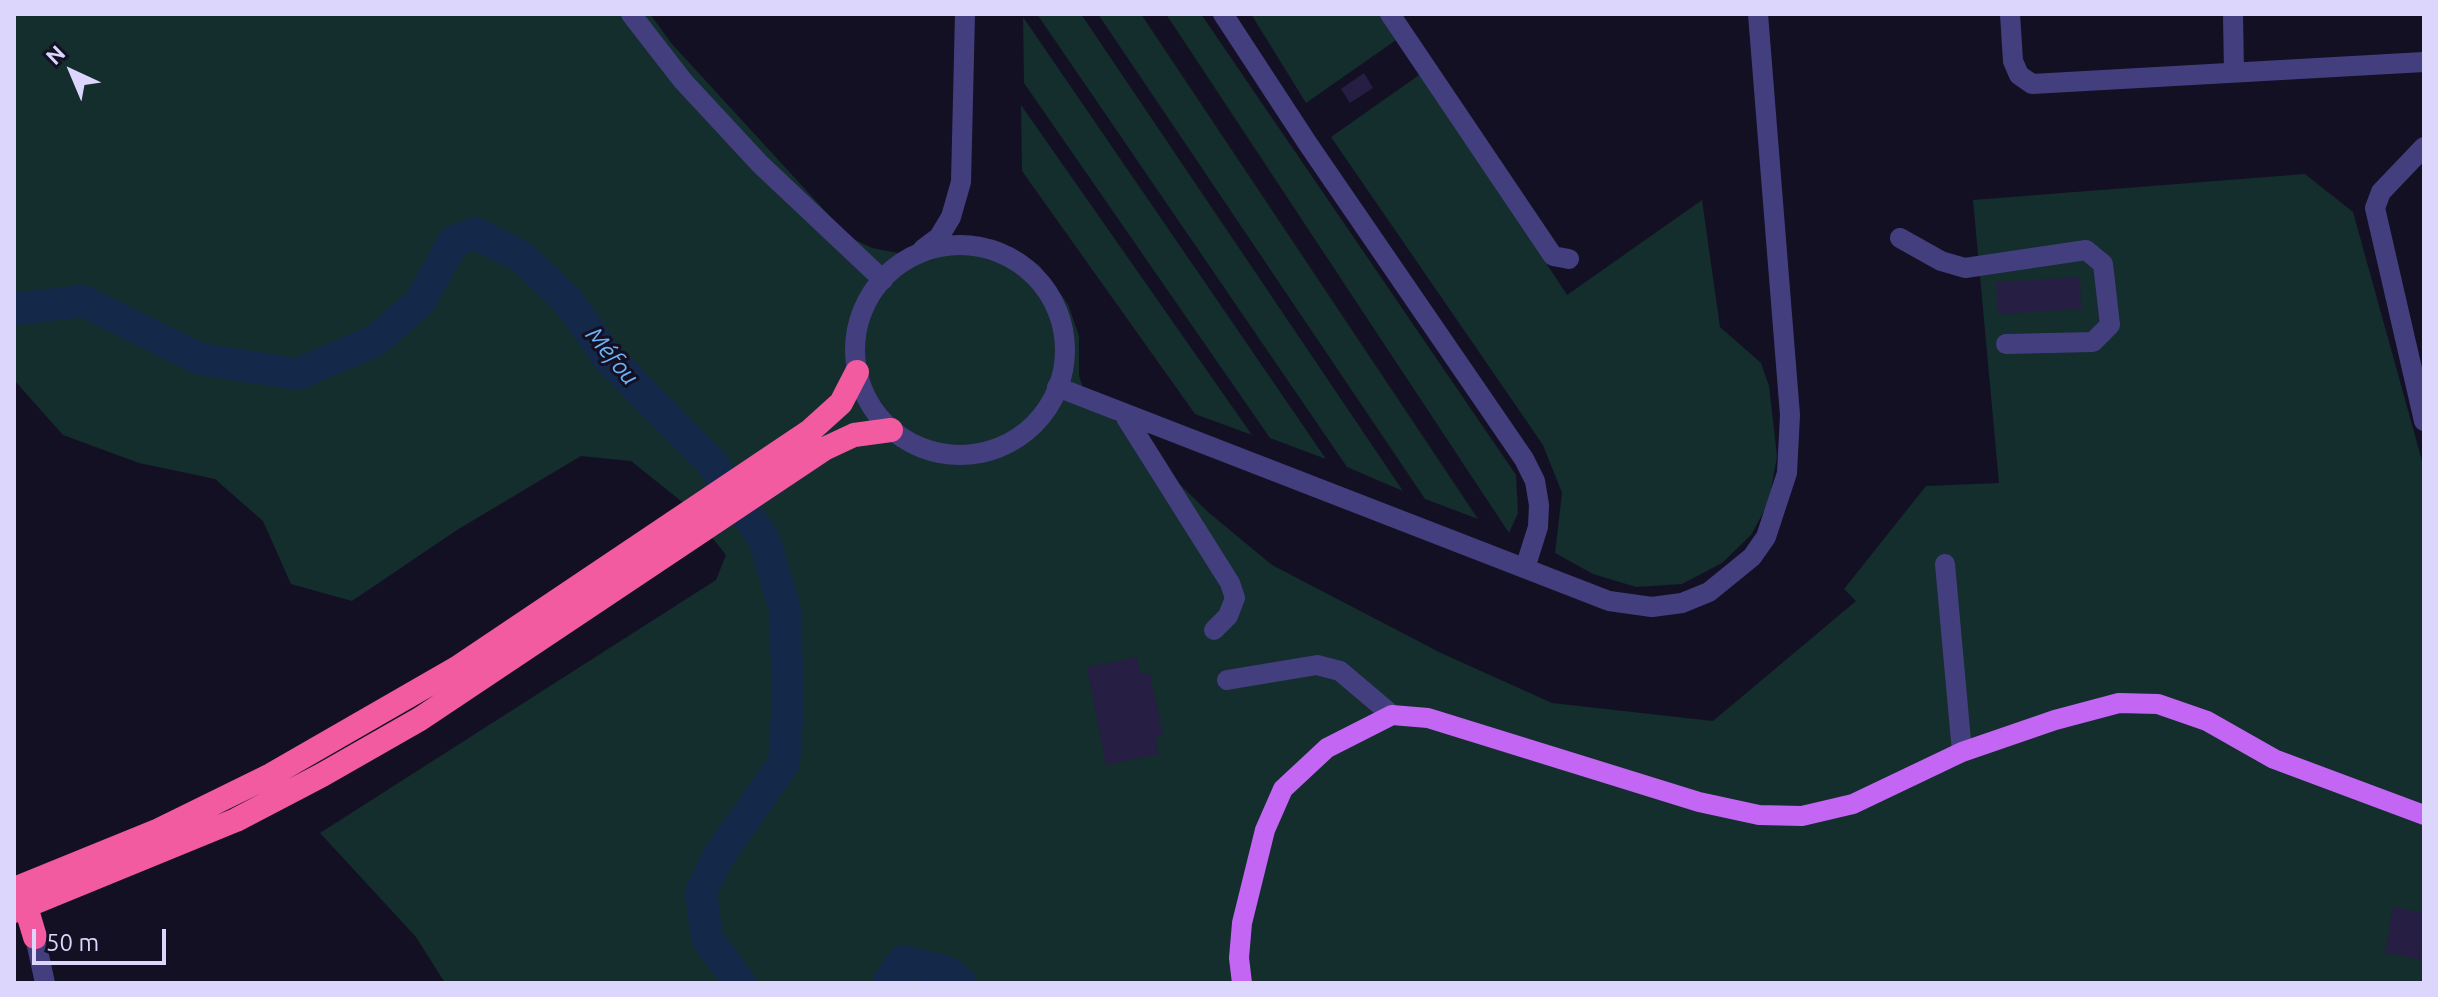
<!DOCTYPE html>
<meta charset="utf-8">
<style>
body{margin:0}
#map{position:relative;width:2438px;height:997px;overflow:hidden;background:#141024;font-family:Ubuntu,sans-serif}
canvas{display:block}
.frame{position:absolute;inset:0;border:16px solid #dcd6fc;pointer-events:none}
.north{position:absolute;left:32px;top:32px;width:80px;height:80px;-webkit-text-stroke:6px #141024;paint-order:stroke;rotate:316deg;font-size:22px;font-weight:700;line-height:32px;text-align:center;color:#dcd6fc}
.north::after{content:'';display:block;margin:auto;width:28px;height:36px;background:#dcd6fc;clip-path:polygon(50% 0,100% 100%,50% 72%,0 100%)}
.scale{position:absolute;left:32px;top:929px;width:134px;height:36px;box-sizing:border-box;border:4px solid #dcd6fc;border-top:0;padding-left:10px;font-size:24px;line-height:28px;white-space:nowrap;color:#dcd6fc;-webkit-text-stroke:6px #141024;paint-order:stroke}
</style>
<div id="map">
<canvas width="2438" height="997"></canvas>
<div class="frame"></div>
<div class="north">N</div>
<div class="scale">50 m</div>
</div>
<script>
const ctx = document.querySelector('canvas').getContext('2d');
ctx.lineJoin = 'round';
function paint(path, color) { ctx.fillStyle = color; ctx.fill(path, 'evenodd'); }
const toPath = rows => new Path2D(rows.map(r => 'M' + r).join(''));
function stroke(path, color, width, dash) { ctx.strokeStyle = color; ctx.lineWidth = width; ctx.lineCap = dash ? 'butt' : 'round'; ctx.setLineDash(dash || []); ctx.stroke(path); }
function drawText(font, color, halo, rows, align = 'center') {
  ctx.font = font + ' Ubuntu,sans-serif'; ctx.lineWidth = 6; ctx.setLineDash([]); ctx.textBaseline = 'middle'; ctx.strokeStyle = halo; ctx.fillStyle = color; for (const [text, x, y, turn = 0] of rows) {
    ctx.save(); ctx.translate(x, y); ctx.rotate((+turn || 0) * Math.PI / 180); ctx.textAlign = isNaN(turn) ? turn : align; if (halo) ctx.strokeText(text, 0, 0); ctx.fillText(text, 0, 0); ctx.restore();
  }
}
paint(toPath([
 [14,14,650,14,672,44,849,237,872,248,898,253,928,245,979,241,999,245,1039,265,1068,304,1079,336,1079,376,1084,390,1208,512,1272,565,1441,653,1552,703,1713,721,1856,601,1844,589,1926,486,1999,483,1973,200,2305,174,2353,212,2424,468,2424,983,445,983,416,937,320,833,716,580,726,555,686,505,631,461,581,456,457,530,352,601,291,584,263,521,215,479,139,463,63,435,14,380],
 [1037,14,1081,14,1403,491,1347,467],
 [1098,14,1141,14,1478,519,1425,499],
 [1166,14,1201,14,1516,475,1518,513,1509,533],
 [1251,14,1383,14,1399,38,1306,103],
 [1023,17,1326,459,1270,438,1024,83],
 [1422,73,1567,295,1702,200,1720,327,1761,363,1769,386,1777,456,1769,502,1751,535,1722,563,1682,584,1636,587,1593,574,1555,553,1562,493,1543,445,1331,137],
 [1021,105,1252,435,1195,414,1022,171]
]), '#142d2d');
stroke(toPath([
 [14,309,83,301,200,359,297,374,375,341,420,302,453,242,475,233,522,257,568,301,609,359,711,462,764,539,785,609,788,700,784,763,718,857,701,892,707,938,740,983],
 [888,983,903,961,947,972,961,983]
]), '#14284a', 32);
paint(toPath([
 [1364,73,1373,88,1350,103,1341,89],
 [2080,277,2081,309,1998,314,1996,282],
 [1137,657,1140,674,1150,673,1163,736,1155,737,1159,754,1106,765,1087,667],
 [2393,907,2424,913,2424,960,2385,953]
]), '#261e43');
stroke(toPath([
 [631,14,683,81,760,164,883,280],
 [1223,14,1308,144,1524,459,1535,481,1539,505,1538,527,1525,568],
 [1390,14,1553,256,1569,259],
 [2010,14,2013,61,2019,75,2032,84,2424,62],
 [2233,14,2234,72],
 [2424,147,2381,192,2375,208,2424,421],
 [1900,238,1941,261,1965,268,2086,250,2103,264,2110,325,2093,342,2006,344],
 '855 350a105 105 0 1 1 210 0a105 105 0 1 1-210 0Z',
 [923,249,939,237,951,217,961,182,965,14],
 [1057,387,1609,601,1652,607,1682,603,1709,592,1752,557,1766,537,1787,473,1790,415,1758,14],
 [1123,413,1230,583,1235,598,1228,616,1214,630],
 [1945,564,1962,752],
 [1227,680,1317,665,1340,671,1392,715],
 [35,937,45,983]
]), '#433f7f', 20);
stroke(toPath([
 [1242,983,1239,958,1242,923,1265,830,1283,789,1327,748,1392,715,1428,718,1699,802,1759,815,1802,816,1853,804,1962,752,2055,720,2119,703,2158,704,2207,721,2274,759,2424,815]
]), '#c266f3', 20);
stroke(toPath([
 [14,889,159,830,271,775,457,668,810,431,841,403,857,372],
 [26,907,35,937],
 [14,911,236,820,322,775,420,719,824,449,854,435,891,430]
]), '#f25ba0', 24);
drawText('italic 24px', '#6db2f4', '#141024', [
 ["Méfou",612,356,50]
]);
</script>
